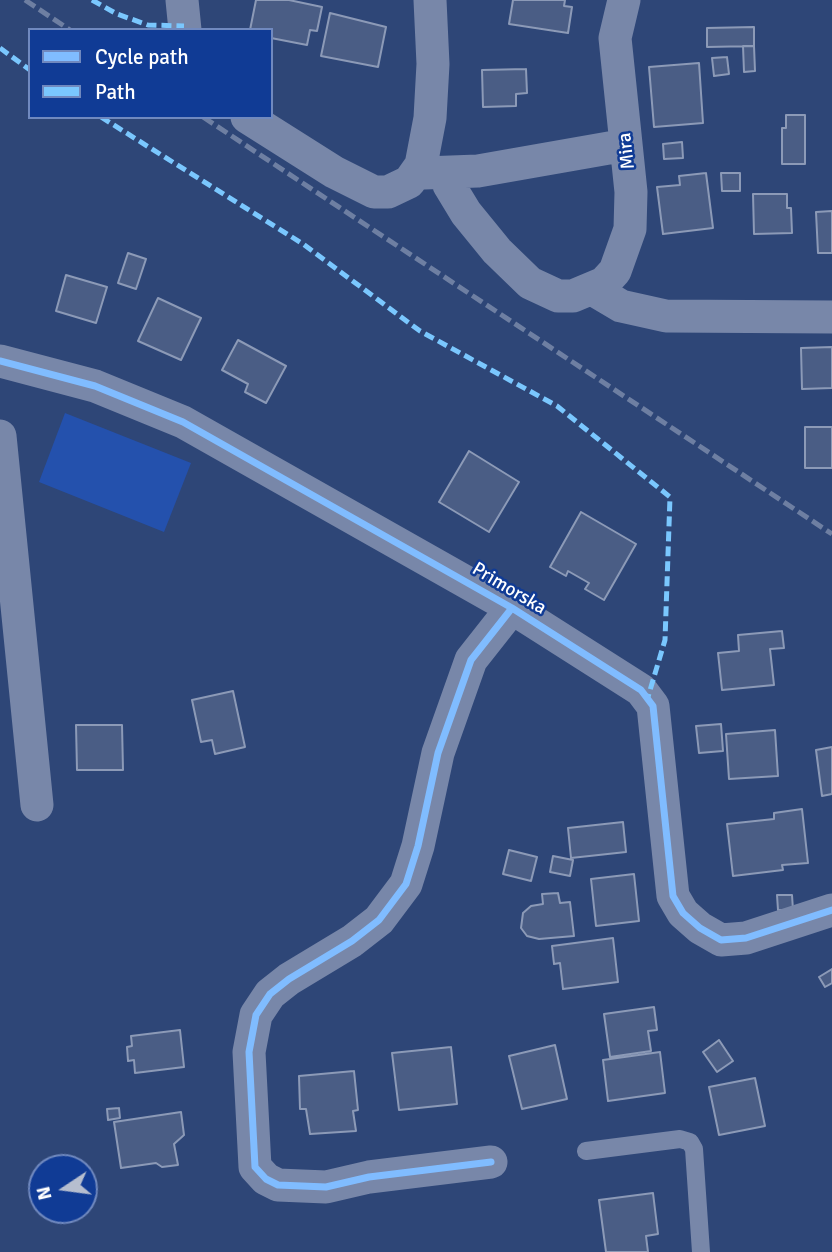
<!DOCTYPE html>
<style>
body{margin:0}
#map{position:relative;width:832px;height:1252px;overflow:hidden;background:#2e4677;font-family:Signika,sans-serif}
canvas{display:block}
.legend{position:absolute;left:28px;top:28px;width:245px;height:91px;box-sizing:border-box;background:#103b95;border:2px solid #7089bf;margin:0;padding:9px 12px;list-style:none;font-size:21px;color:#fff}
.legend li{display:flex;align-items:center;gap:14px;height:35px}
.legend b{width:35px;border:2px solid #7089bf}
.north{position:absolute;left:28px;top:1154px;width:70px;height:70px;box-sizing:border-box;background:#103b95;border:2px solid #7089bf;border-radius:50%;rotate:257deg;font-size:19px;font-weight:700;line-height:28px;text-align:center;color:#fff}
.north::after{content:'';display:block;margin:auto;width:24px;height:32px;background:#b6becf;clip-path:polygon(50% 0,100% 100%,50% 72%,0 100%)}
</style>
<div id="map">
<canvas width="832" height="1252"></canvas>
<ul class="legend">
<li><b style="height:9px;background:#80bcff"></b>Cycle path</li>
<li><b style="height:9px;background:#7ac7fe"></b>Path</li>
</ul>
<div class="north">N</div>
</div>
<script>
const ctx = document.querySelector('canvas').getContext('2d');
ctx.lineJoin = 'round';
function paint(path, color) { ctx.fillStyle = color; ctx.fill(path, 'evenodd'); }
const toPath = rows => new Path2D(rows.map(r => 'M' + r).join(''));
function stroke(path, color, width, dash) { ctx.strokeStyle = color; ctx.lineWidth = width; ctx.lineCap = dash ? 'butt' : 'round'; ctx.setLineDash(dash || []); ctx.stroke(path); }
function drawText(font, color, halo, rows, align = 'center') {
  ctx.font = font + ' Signika,sans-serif'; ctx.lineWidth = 5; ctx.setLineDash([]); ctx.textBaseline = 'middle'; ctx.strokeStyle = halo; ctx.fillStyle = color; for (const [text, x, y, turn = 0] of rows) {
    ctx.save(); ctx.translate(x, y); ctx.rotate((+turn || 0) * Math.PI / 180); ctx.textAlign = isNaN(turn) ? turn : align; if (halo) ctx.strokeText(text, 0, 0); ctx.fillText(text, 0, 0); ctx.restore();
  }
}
paint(toPath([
 [65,413,191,463,164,532,39,482]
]), '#2451ad');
const building = toPath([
 [256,0,289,0,322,7,317,31,310,30,307,45,271,38,271,30,250,30,256,0],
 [513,0,565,0,564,6,572,7,568,33,509,24,513,0],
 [330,13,386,27,378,67,321,56,330,13],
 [754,27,754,46,707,47,707,28,754,27],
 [743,46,754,46,755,71,744,72,743,46],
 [727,57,729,74,714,76,712,58,727,57],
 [699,63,703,123,654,127,649,67,699,63],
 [526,69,527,93,516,94,516,106,483,107,482,70,526,69],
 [786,115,805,115,805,164,782,164,782,128,786,128,786,115],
 [682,142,683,158,664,159,663,144,682,142],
 [706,173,713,228,663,234,657,187,680,185,679,176,706,173],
 [721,173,740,173,740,191,722,191,721,173],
 [753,194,787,194,787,208,791,208,792,233,754,234,753,194],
 [832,211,832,253,818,253,816,212,832,211],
 [128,253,146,259,136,289,118,283,128,253],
 [66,275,107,287,96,323,56,311,66,275],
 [158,298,201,318,181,360,138,341,158,298],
 [238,340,286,366,266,403,245,392,248,384,222,370,238,340],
 [832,347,832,388,802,389,801,348,832,347],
 [805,427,832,427,832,468,805,468,805,427],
 [469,451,519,482,489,532,439,502,469,451],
 [581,512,636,544,604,600,585,589,589,583,568,571,566,576,550,567,581,512],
 [782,631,784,648,770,649,774,685,722,690,718,653,739,651,738,635,782,631],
 [233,691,245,747,215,754,212,740,201,742,192,700,233,691],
 [721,724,723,751,699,753,696,726,721,724],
 [76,725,122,725,123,770,77,770,76,725],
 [775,730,778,776,729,779,726,734,775,730],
 [832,747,832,794,822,796,816,750,832,747],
 [802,809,808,863,782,865,783,870,733,876,727,824,774,819,774,813,802,809],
 [623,822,626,852,571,858,568,828,623,822],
 [509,850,537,857,531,881,503,874,509,850],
 [553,856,573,860,570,876,550,872,553,856],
 [634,874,639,921,596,926,591,879,634,874],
 [558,893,560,903,570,902,574,936,539,939,527,936,521,928,523,913,531,906,543,904,542,894,558,893],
 [777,895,792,895,793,910,778,910,777,895],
 [613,938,618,982,563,989,560,963,554,964,552,946,613,938],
 [832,969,832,983,825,987,819,977,832,969],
 [654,1007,657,1030,648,1031,651,1051,610,1057,604,1014,654,1007],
 [180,1030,184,1067,135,1073,134,1060,128,1061,127,1047,132,1046,131,1036,180,1030],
 [719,1040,733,1061,717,1072,703,1052,719,1040],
 [555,1045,567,1099,522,1109,509,1056,555,1045],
 [451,1047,457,1104,399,1110,392,1053,451,1047],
 [660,1052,665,1093,608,1101,603,1060,660,1052],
 [354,1071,358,1110,353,1111,356,1131,310,1134,306,1109,300,1109,299,1076,354,1071],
 [755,1078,765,1126,719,1135,709,1087,755,1078],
 [119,1108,120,1118,108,1120,107,1109,119,1108],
 [181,1112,184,1135,174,1144,178,1165,162,1167,156,1163,121,1168,114,1122,181,1112],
 [653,1193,658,1234,646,1236,648,1252,606,1252,599,1200,653,1193]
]);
paint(building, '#4a5d85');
stroke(building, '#8c9ab7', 2);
stroke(toPath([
 [586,1151,680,1139,690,1142,694,1149,701,1252]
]), '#7887a9', 18);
stroke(toPath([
 [182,0,185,30],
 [247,117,334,172,374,192,388,192,409,182,421,165,430,118,433,64,430,0],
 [424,173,478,171,626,145],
 [447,173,449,185,466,213,497,251,530,283,558,296,573,296,604,283,615,271,630,229,631,192,615,38,624,0],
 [594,290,621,306,666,316,832,317],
 [0,361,95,386,183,422,512,608,641,690,653,706,673,896,683,913,700,928,721,940,746,938,832,910],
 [0,436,37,805],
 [491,1162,369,1177,326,1187,278,1185,266,1179,255,1167,249,1052,256,1015,270,994,289,979,352,941,379,920,406,884,418,846,438,753,471,660,512,608]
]), '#7887a9', 33);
stroke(toPath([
 [25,0,70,30],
 [203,117,832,534]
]), '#6e7fa2', 5, [12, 5]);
stroke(toPath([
 [92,0,117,14,148,25,184,26],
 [0,48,30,70],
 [101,117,303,244,420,331,557,406,670,497,665,640,648,697]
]), '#7ac7fe', 5, [10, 5]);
stroke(toPath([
 [0,361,95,386,183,422,512,608,641,690,653,706,673,896,683,913,700,928,721,940,746,938,832,910],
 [491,1162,369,1177,326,1187,278,1185,266,1179,255,1167,249,1052,256,1015,270,994,289,979,352,941,379,920,406,884,418,846,438,753,471,660,512,608]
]), '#80bcff', 7);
drawText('19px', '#fff', '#103b95', [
 ["Mira",627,151,-96],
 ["Primorska",509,589,31]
]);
</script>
